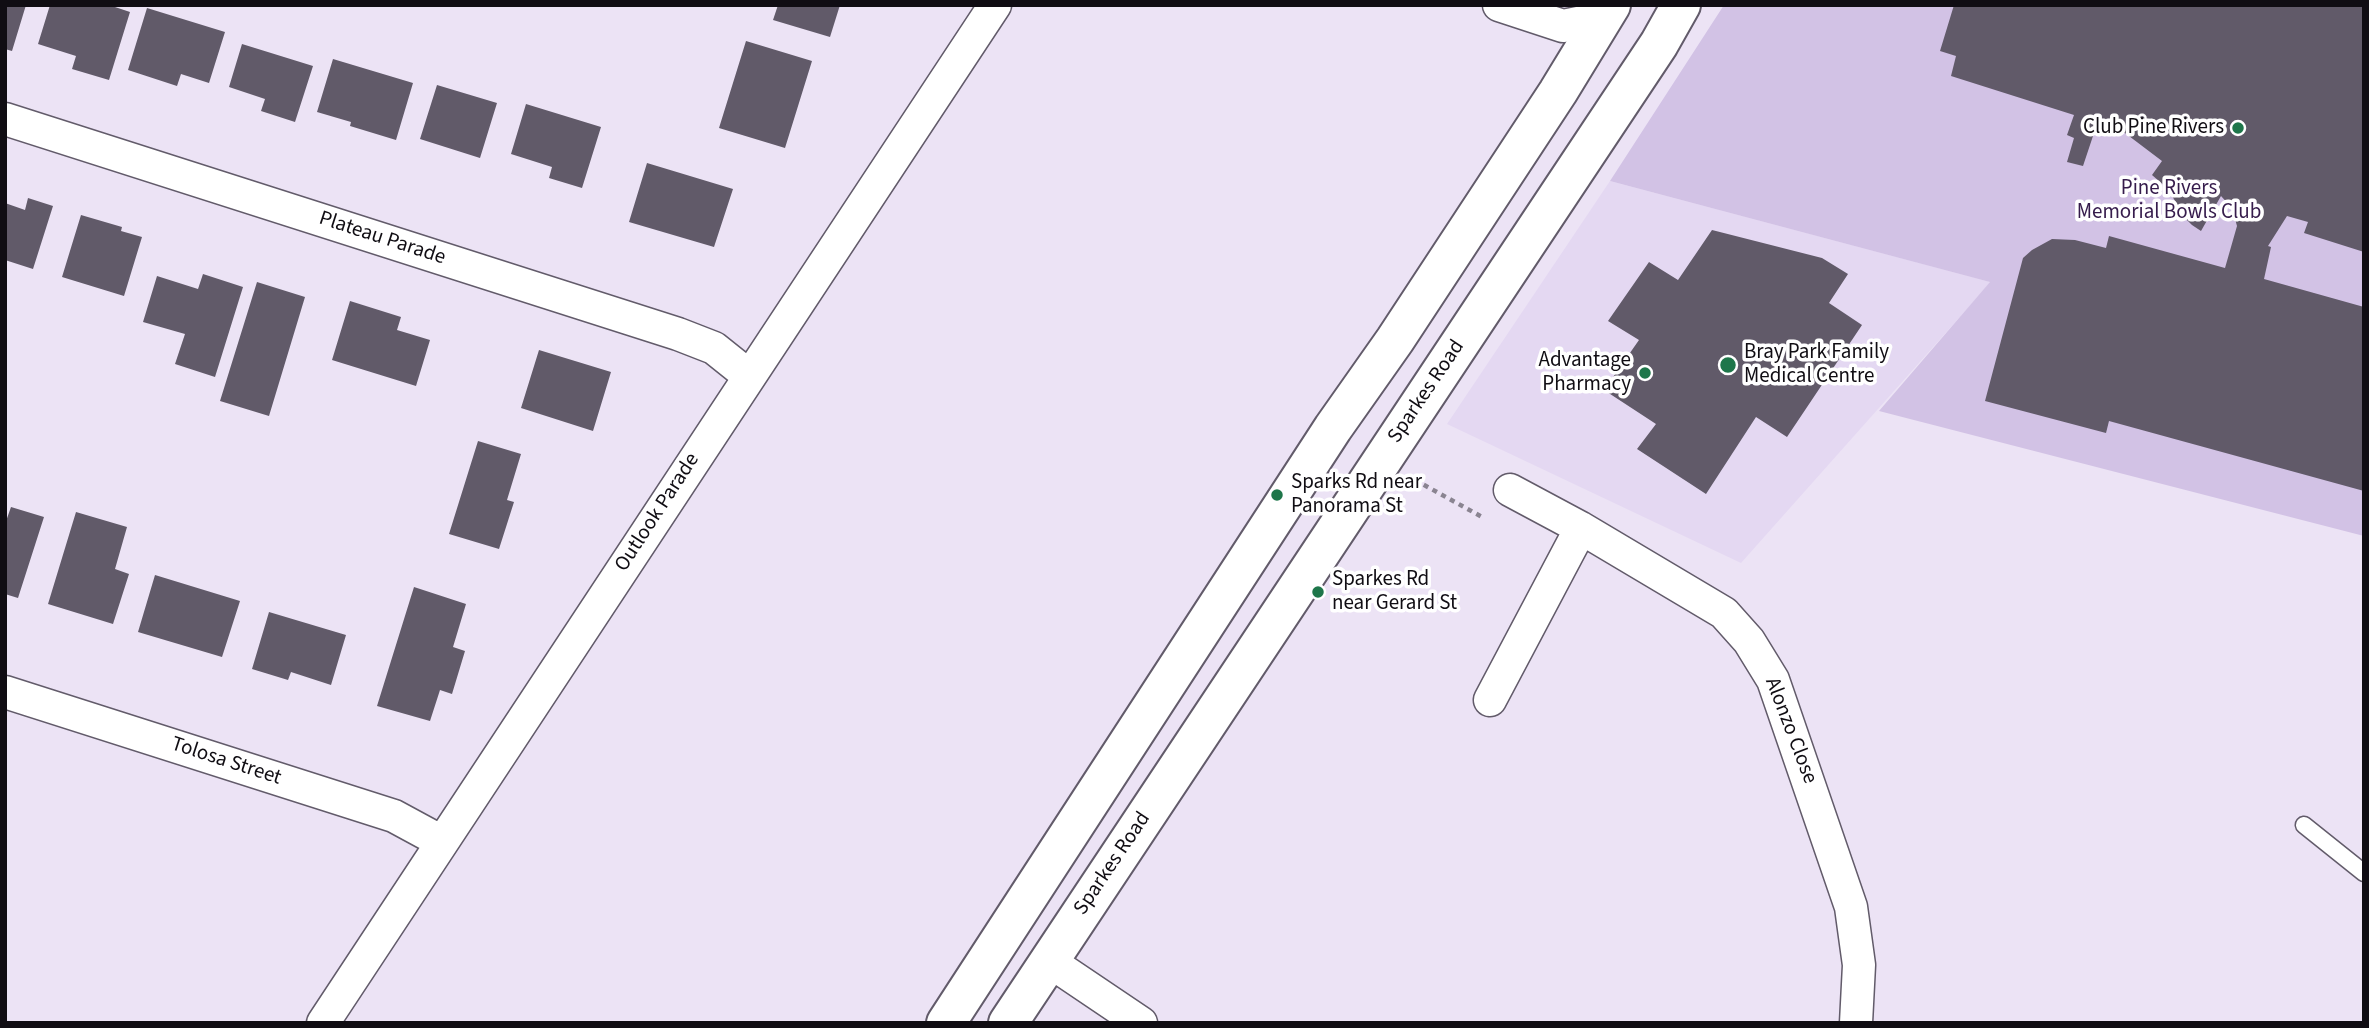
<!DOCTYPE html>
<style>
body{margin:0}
#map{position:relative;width:2369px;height:1028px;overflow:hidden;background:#ece3f5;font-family:"Source Sans 3",sans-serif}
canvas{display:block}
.frame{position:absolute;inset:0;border:7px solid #100d13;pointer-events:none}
</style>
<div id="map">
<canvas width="2369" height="1028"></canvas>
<div class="frame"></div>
</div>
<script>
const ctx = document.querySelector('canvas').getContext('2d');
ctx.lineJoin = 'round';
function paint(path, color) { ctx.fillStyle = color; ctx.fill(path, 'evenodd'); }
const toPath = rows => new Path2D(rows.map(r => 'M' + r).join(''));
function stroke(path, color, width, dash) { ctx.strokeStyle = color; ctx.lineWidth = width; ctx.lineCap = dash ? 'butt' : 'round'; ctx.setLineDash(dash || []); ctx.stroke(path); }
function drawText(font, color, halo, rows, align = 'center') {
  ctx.font = font + ' "Source Sans 3",sans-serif'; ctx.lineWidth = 7; ctx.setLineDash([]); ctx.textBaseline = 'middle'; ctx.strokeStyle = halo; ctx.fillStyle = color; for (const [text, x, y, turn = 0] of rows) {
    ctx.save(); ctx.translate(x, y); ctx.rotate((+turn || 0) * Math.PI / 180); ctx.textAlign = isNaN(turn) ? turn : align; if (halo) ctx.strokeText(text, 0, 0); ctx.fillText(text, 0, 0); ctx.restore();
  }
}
paint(toPath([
 [1610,181,1991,282,1741,563,1447,424]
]), '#e4d8f2');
paint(toPath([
 [1724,5,2364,5,2364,536,1879,411,1990,282,1610,181]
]), '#d2c2e5');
paint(toPath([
 [5,5,26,5,12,51,5,49],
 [50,5,109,5,130,12,109,80,72,69,76,56,38,44],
 [778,5,840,5,830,37,773,20],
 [1954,5,2364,5,2364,252,2304,233,2308,222,2287,216,2268,246,2271,247,2264,279,2364,307,2364,491,2109,421,2106,433,1985,401,2023,258,2032,250,2052,239,2075,240,2106,248,2109,236,2225,268,2237,226,2232,208,2221,196,2201,231,2192,225,2185,218,2168,189,2152,175,2162,161,2125,133,2097,124,2083,166,2067,162,2074,138,2067,135,2074,115,1951,76,1956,56,1940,51],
 [147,8,225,32,209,83,181,74,177,86,128,70],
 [746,41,812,61,785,148,719,128],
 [242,44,313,66,295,122,261,111,265,99,229,87],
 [333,59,413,83,396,140,350,126,351,122,317,112],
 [437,85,497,103,480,158,420,139],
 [526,104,601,127,582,188,549,178,552,167,511,154],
 [647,163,733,189,714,247,629,222],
 [28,198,53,206,33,269,5,260,5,203,25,210],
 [81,215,122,227,121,231,142,237,124,296,62,277],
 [1712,230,1822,258,1848,274,1829,303,1862,325,1787,437,1756,417,1706,494,1637,449,1656,424,1604,390,1639,340,1608,321,1649,262,1678,280],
 [203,274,243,287,215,377,175,364,185,334,143,322,157,276,198,289],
 [257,282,305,297,269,416,220,401],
 [350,301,401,317,397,330,430,340,416,386,332,360],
 [539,350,611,372,593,431,521,408],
 [478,441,521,454,507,500,514,502,499,549,449,534],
 [11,507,44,517,18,598,5,594,5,524],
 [76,512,127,527,115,569,129,574,113,624,48,604],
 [155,575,240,601,222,657,138,632],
 [414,587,466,604,453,647,465,651,452,694,440,690,430,721,377,706],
 [269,612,346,635,331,685,291,672,288,680,252,669]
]), '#615a69');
const service = toPath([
 [2304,825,2364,873]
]);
const minor = toPath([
 [1499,5,1563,26,1603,18],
 [5,119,678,334,714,348,749,376],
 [1510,490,1581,528,1724,613,1749,641,1773,680,1851,907,1859,965,1856,1023],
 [5,692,394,816,442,842],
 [1490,700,1581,528],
 [1049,961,1141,1023],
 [323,1023,995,5]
]);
const tertiary = toPath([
 [946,1023,1333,428,1395,340,1558,92,1611,5],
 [1008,1023,1659,44,1681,5]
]);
stroke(service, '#625b6a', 19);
stroke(minor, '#625b6a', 35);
stroke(tertiary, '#625b6a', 42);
stroke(toPath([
 [1415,480,1484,518]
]), '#8a8491', 4.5, [5, 5]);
stroke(service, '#fff', 16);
stroke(minor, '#fff', 32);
stroke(tertiary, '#fff', 38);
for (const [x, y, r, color] of [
 [2238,128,7,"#1e764a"],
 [1728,365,9,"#1e764a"],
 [1645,373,7,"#1e764a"],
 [1277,495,7,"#1e764a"],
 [1318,592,7,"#1e764a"]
]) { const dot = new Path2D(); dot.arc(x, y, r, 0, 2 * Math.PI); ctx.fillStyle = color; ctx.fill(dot); stroke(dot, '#fff', 2.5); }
drawText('21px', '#100d13', '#fff', [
 ["Club Pine Rivers",2224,128,"right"],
 ["Bray Park Family",1744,353],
 ["Medical Centre",1744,377],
 ["Advantage",1631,361,"right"],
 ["Pharmacy",1631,385,"right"],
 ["Sparks Rd near",1291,483],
 ["Panorama St",1291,507],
 ["Sparkes Rd",1332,580],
 ["near Gerard St",1332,604]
], 'left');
drawText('21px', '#361c4c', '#fff', [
 ["Pine Rivers",2169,189],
 ["Memorial Bowls Club",2169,213]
]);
drawText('21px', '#100d13', '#fff', [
 ["Plateau Parade",382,239,18],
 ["Sparkes Road",1427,392,-56],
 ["Outlook Parade",658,513,-57],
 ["Alonzo Close",1790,731,69],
 ["Tolosa Street",226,762,18],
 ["Sparkes Road",1113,864,-56]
]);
</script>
